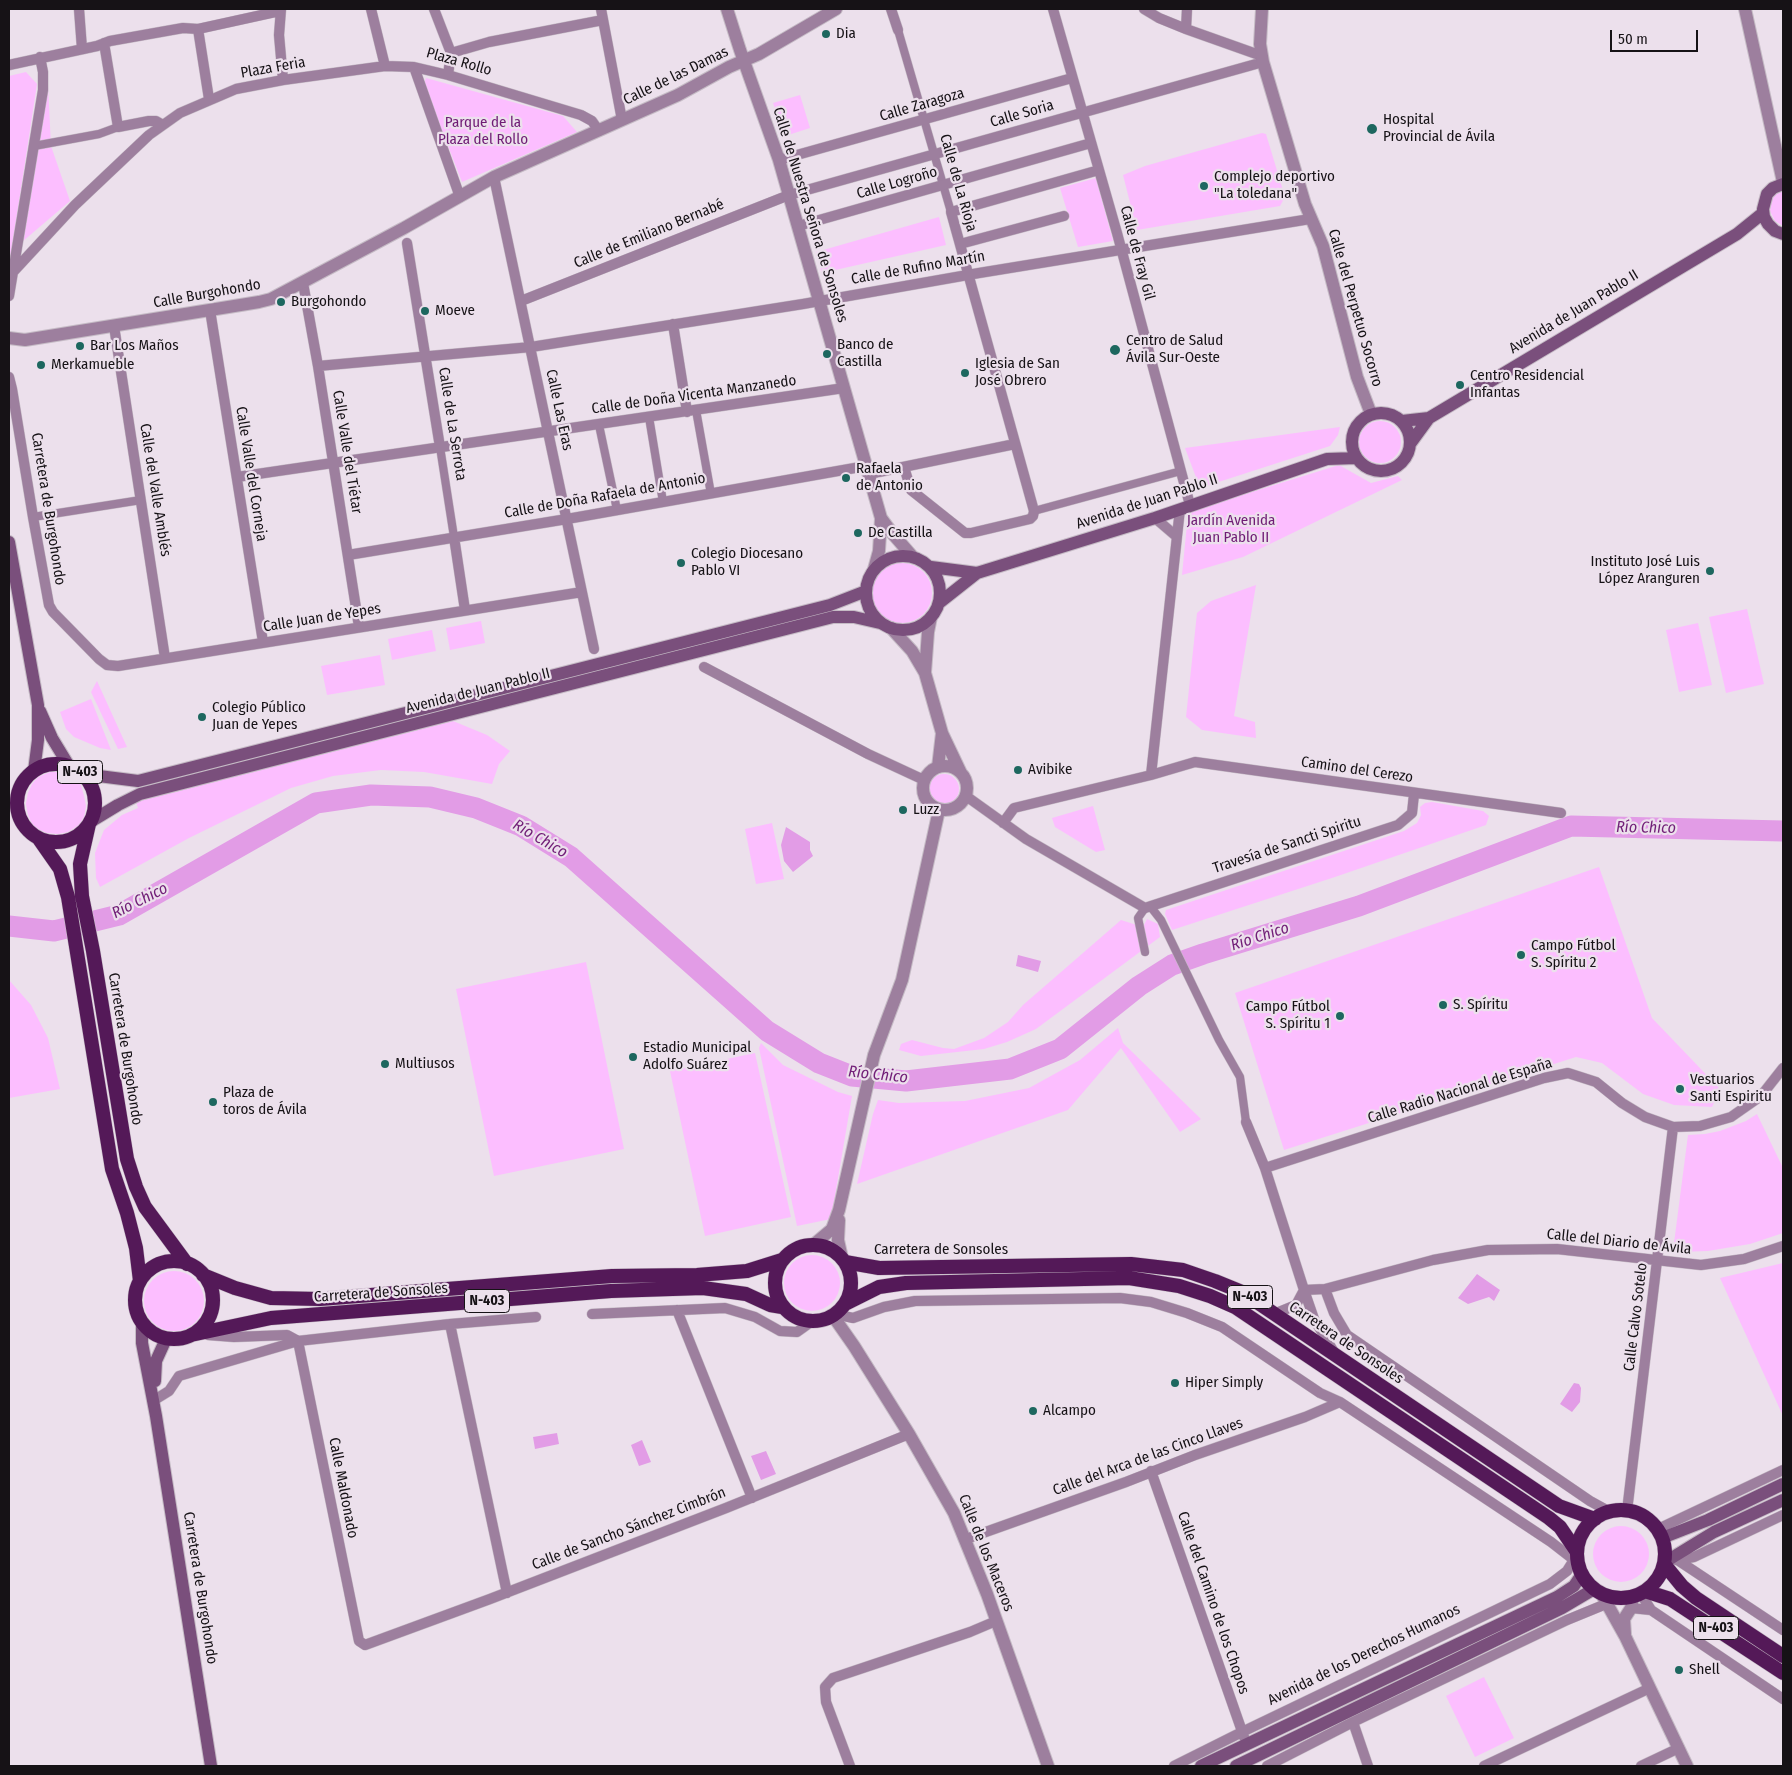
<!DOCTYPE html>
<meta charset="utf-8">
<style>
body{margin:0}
#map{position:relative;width:1792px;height:1775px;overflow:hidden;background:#ece0ec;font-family:"Fira Sans Condensed",sans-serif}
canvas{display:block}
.frame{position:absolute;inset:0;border:10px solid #161216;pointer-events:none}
.scale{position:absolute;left:1610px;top:30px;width:88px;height:22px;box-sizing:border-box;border:2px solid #161216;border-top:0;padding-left:6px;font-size:15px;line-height:18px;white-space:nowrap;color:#161216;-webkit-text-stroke:4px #ece0ec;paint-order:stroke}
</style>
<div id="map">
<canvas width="1792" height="1775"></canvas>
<div class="frame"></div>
<div class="scale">50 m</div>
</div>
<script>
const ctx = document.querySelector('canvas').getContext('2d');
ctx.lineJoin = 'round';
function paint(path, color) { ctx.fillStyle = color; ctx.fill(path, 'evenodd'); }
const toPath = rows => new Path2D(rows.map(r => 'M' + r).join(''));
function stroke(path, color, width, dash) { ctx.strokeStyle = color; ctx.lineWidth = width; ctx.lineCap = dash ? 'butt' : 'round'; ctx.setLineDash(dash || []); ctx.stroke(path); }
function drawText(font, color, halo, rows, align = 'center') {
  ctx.font = font + ' "Fira Sans Condensed",sans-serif'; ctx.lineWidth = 4.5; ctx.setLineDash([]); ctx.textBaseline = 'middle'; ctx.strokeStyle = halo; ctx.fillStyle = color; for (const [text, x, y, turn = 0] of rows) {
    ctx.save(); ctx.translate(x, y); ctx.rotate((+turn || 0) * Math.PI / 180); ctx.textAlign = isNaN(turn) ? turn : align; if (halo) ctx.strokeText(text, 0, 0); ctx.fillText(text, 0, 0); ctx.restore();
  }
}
paint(toPath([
 [26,72,37,84,9,267,9,76],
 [426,78,563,116,577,132,462,182,424,84],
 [48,85,51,146,70,201,22,242],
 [800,95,810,128,785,136,773,103],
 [1262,133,1266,134,1285,197,1280,206,1137,230,1123,175,1145,166],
 [1096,178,1113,241,1078,247,1060,188],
 [1783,191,1783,226,1775,221,1770,211,1772,199,1776,194],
 [939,217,946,245,822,273,816,252],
 '1359 442a21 21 0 1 1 42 0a21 21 0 1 1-42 0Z',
 [1340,427,1338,435,1330,446,1200,488,1185,448],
 [1339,465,1371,483,1398,476,1402,480,1243,557,1182,575,1188,514,1197,509],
 '872 593a30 30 0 1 1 60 0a30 30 0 1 1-60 0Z',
 [1256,585,1234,716,1255,722,1256,738,1202,730,1186,717,1197,613,1211,601],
 [1747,609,1764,684,1726,693,1709,617],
 [481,621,485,643,450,650,446,628],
 [1698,623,1712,685,1679,692,1666,630],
 [432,630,436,651,392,660,388,639],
 [380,655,385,685,327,695,321,666],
 [97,681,127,747,118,749,91,692],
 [91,699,111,750,100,748,74,737,66,729,60,712],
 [453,721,487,735,510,751,499,764,492,784,424,772,381,770,333,776,291,788,189,838,100,887,96,878,95,853,104,830,122,815,138,808,136,802],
 [50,772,63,772,74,777,81,785,84,796,86,806,84,817,79,825,68,832,58,834,47,833,38,829,32,824,28,815,26,804,28,793,32,784,38,777],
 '929 789a15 15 0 1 1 30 0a15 15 0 1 1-30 0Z',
 [1432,802,1483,811,1489,816,1486,825,1335,877,1172,930,1165,914,1166,910,1404,831,1417,823,1421,815,1420,807,1425,803],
 [1093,806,1105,850,1096,852,1055,827,1052,818],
 [772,823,784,879,756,884,745,829],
 [1599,867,1652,1018,1720,1089,1712,1107,1674,1105,1643,1094,1602,1063,1576,1057,1284,1150,1235,993],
 [1147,919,1158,924,1160,937,1036,1029,1007,1042,984,1049,921,1056,899,1050,901,1044,912,1040,943,1048,954,1049,984,1038,1008,1022,1023,1005,1121,920,1143,927],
 [586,962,624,1149,494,1176,456,989],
 [9,980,31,1005,48,1038,60,1089,9,1098],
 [1118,1028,1123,1043,1201,1119,1180,1132,1121,1048,1068,1110,857,1184,873,1114,878,1100,899,1103,965,1101,1029,1088,1080,1060],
 [761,1043,783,1065,838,1092,852,1096,831,1219,797,1226,759,1048],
 [755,1053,791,1217,705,1236,670,1071],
 [1757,1114,1783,1168,1783,1233,1750,1244,1708,1251,1680,1252,1676,1248,1674,1243,1688,1135,1705,1134,1720,1131,1746,1121],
 '784 1283a28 28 0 1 1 56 0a28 28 0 1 1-56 0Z',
 [1783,1263,1783,1416,1720,1278],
 '144 1301a30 30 0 1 1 60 0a30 30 0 1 1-60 0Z',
 '1593 1554a28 28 0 1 1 56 0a28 28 0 1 1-56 0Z',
 [1484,1677,1514,1738,1475,1757,1446,1696]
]), '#fcbeff');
paint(toPath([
 [786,827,810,842,810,850,813,856,793,872,784,861,781,845],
 [1018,955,1041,961,1038,972,1016,966],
 [1477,1274,1500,1290,1494,1301,1489,1297,1468,1304,1458,1298],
 [1574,1383,1579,1384,1581,1388,1580,1402,1572,1412,1560,1404],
 [557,1433,559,1444,535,1449,533,1437],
 [642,1440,651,1462,639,1466,631,1445],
 [766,1451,776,1474,761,1480,751,1456]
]), '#e29ce6');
stroke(toPath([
 [9,926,54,931,119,915,316,803,371,795,430,797,476,808,521,826,571,857,767,1031,819,1063,852,1076,906,1081,1010,1069,1060,1049,1139,986,1172,965,1203,954,1359,906,1571,826,1783,831]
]), '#e29ce6', 21);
const pedestrian = toPath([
 [898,30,951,212],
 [34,146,99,134,118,127],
 [696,410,711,494],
 [649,417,663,502],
 [599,425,617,510],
 [440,447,454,537],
 [1034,511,1181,471],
 [33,517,141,500],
 [1150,906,1161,920,1219,1040,1240,1077,1246,1122],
 [1145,908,1138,918,1145,952]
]);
const minor = toPath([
 [79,9,82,49],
 [281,9,279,35,283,80],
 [371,9,385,66],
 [434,9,451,53,448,75],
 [601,9,622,120],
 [891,9,898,30],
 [1053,9,1117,233,1190,505],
 [1144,9,1159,18,1186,29,1262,56],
 [198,29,209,99],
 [1186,29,1187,9],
 [104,43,118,127,149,121,156,121,163,125],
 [451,53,489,42,603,20],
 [9,65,97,46,110,41,183,28,198,29,280,11],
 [414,67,460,197],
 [779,160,1072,78],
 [494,177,594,649],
 [798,226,1091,143],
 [407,243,440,447],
 [960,244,1064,216],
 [13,272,75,205,149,135,180,113,236,89,283,80,385,66,414,67,448,75,581,115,592,121,599,131],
 [303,283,318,366,359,627],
 [9,296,43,90,43,72,40,57],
 [521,301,789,195,1263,62],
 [210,310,263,642],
 [673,324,687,412],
 [114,326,165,658],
 [318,366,531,347,803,304,979,273,1310,219],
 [9,377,12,389,33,517,49,605,53,612,99,659,107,665,118,666,582,592],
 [904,467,911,490,965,533,971,533,1030,519,1033,516,1034,511,951,212,1099,170],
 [869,474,1015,444],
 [237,477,844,388],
 [1155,518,1176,536],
 [454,537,465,610],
 [348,555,567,519,866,466],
 [704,667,868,754,924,780],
 [1151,775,1180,509],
 [966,796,1026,839,1145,908,1398,825,1412,813,1414,794],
 [1003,823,1014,808,1151,775,1195,762,1561,813],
 [1246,1122,1265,1168,1304,1290,1325,1289,1433,1260,1488,1250,1557,1249,1701,1265,1744,1259,1783,1246],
 [1265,1168,1544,1078,1568,1073,1596,1082,1622,1103,1645,1117,1673,1127,1700,1126,1731,1117,1761,1096,1783,1068],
 [1325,1289,1334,1313,1347,1335,1590,1501,1610,1512],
 [1304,1290,1314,1319,1334,1352],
 [677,1310,752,1498],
 [592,1314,725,1308,755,1317,780,1331,797,1332,811,1322],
 [835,1314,853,1318,884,1307,915,1301,1120,1298,1151,1302,1187,1313,1222,1327,1320,1393,1340,1402,1551,1542,1578,1563],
 [1274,1314,1296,1305,1304,1290],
 [450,1324,507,1593],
 [208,1335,234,1337,287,1335,298,1341],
 [298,1341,359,1641,365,1645,490,1599,726,1508,909,1434],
 [156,1399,169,1391,179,1376,298,1341,450,1324,536,1317],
 [1151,1471,1244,1737],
 [1627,1511,1673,1127],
 [1658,1529,1783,1470],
 [966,1539,1126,1482,1195,1455,1305,1417,1340,1402],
 [1666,1553,1679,1561,1783,1630],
 [1676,1560,1694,1557,1783,1515],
 [1641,1594,1651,1610],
 [1631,1608,1651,1610,1783,1699],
 [1353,1722,1368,1766],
 [850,1766,826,1702,825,1687,833,1678,970,1632,996,1621],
 [1174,1766,1242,1732,1550,1584,1567,1571,1577,1555],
 [1267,1766,1353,1722,1567,1620,1606,1604,1612,1597],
 [1484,1766,1650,1688],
 [1641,1766,1679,1748]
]);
const tertiary = toPath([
 [727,9,740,50,779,160,881,518,879,551,874,569],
 [1262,9,1260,44,1263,62,1305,204,1323,246,1357,377,1371,414],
 [1745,9,1783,182],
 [9,338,25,340,259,302,271,299,404,228,494,177,678,95,729,67,759,54,836,9],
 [881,518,892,533,912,556],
 [891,628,912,651,925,673,942,733,961,773],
 [925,673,928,632,931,617],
 '923 788a22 22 0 1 1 44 0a22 22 0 1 1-44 0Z',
 [938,767,942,733],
 [839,1220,838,1240,842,1258],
 [813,1245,832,1229,839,1210,874,1055,902,980,939,810],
 [833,1316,854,1346,909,1434,954,1513,987,1594,1048,1766],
 [1601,1593,1625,1636,1687,1766],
 [1625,1634,1624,1619,1631,1608,1633,1597]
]);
const secondary = toPath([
 [1783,184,1773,188,1767,194,1763,209,1764,217,1768,224,1775,231,1783,234],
 '1352 442a29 29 0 1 1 58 0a29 29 0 1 1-58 0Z',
 [1402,421,1429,418],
 [1410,444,1429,418,1737,234,1763,213],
 [9,542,38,705,38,740,34,771],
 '866 593a37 37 0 1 1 74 0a37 37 0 1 1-74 0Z',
 [931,567,977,573],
 [939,603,977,573,1155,518,1327,459,1356,458],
 [40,711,52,738,69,766],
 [83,774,138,781,830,605,866,591],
 [90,822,118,805,140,794,833,617,854,617,880,623],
 [142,1324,142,1343,156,1416,211,1766],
 [155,1381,156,1361,166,1339],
 [1662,1538,1708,1520,1783,1484],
 [1665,1562,1714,1532,1783,1500],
 [1201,1766,1557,1597,1574,1586,1582,1574],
 [1236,1766,1562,1608,1594,1589]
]);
const trunk = toPath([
 '17 803a39 39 0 1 1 78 0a39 39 0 1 1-78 0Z',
 [89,824,80,864,82,896,93,951,127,1159,136,1187,145,1207,187,1264],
 [39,839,60,869,68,897,112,1169,127,1213,136,1248,140,1281],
 '775 1283a38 38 0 1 1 76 0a38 38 0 1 1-76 0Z',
 '135 1300a39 39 0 1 1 78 0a39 39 0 1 1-78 0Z',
 [845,1262,879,1268,1131,1264,1183,1270,1215,1281,1242,1292,1559,1506,1595,1519],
 [203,1275,235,1288,271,1298,320,1299,612,1276,697,1275,747,1271,782,1260],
 [845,1304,879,1287,906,1283,1129,1278,1179,1286,1210,1296,1235,1307,1549,1518,1560,1527,1577,1552],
 [191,1335,271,1318,611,1291,703,1288,746,1294,770,1305,782,1307],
 '1577 1554a44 44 0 1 1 88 0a44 44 0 1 1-88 0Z',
 [1664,1564,1682,1586,1696,1598,1783,1656],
 [1645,1591,1670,1599,1783,1673]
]);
stroke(pedestrian, '#c5bbc5', 9);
stroke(minor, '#c5bbc5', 11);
stroke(tertiary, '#c5bbc5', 14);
stroke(secondary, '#c5bbc5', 14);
stroke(trunk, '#c5bbc5', 15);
stroke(pedestrian, '#9d7f9e', 8);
stroke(minor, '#9d7f9e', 10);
stroke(tertiary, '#9d7f9e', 12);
stroke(secondary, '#7a4f7c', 12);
stroke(trunk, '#541958', 14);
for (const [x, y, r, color] of [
 [826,34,5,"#1d675f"],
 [1372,129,6,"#1d675f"],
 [1204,186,5,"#1d675f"],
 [281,302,5,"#1d675f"],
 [425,311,5,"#1d675f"],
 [80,346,5,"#1d675f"],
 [1115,350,6,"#1d675f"],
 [827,354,5,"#1d675f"],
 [41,365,5,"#1d675f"],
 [965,373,5,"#1d675f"],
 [1460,385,5,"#1d675f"],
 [846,478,5,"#1d675f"],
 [858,533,5,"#1d675f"],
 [681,563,5,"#1d675f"],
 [1710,571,5,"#1d675f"],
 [202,717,5,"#1d675f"],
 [1018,770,5,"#1d675f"],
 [903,810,5,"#1d675f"],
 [1521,955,5,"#1d675f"],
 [1443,1005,5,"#1d675f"],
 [1340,1016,5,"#1d675f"],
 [633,1057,5,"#1d675f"],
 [385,1064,5,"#1d675f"],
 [1680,1089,5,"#1d675f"],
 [213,1102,5,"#1d675f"],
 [1175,1383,5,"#1d675f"],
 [1033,1411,5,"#1d675f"],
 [1679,1670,5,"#1d675f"]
]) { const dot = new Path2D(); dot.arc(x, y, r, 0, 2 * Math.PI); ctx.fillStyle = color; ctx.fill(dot); stroke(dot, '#ece0ec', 2); }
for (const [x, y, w] of [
 [80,772,45],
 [1250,1297,45],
 [487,1301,45],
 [1716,1628,45]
]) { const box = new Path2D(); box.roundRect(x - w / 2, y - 11.5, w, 23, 4); ctx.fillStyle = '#ece0ec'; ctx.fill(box); stroke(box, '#161216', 1); }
drawText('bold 14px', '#161216', null, [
 ["N-403",80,772],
 ["N-403",1250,1297],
 ["N-403",487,1301],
 ["N-403",1716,1628]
]);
drawText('15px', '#161216', '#ece0ec', [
 ["Dia",836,34],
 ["Hospital",1383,120],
 ["Provincial de Ávila",1383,137],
 ["Complejo deportivo",1214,177],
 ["\"La toledana\"",1214,194],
 ["Burgohondo",291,302],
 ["Moeve",435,311],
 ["Centro de Salud",1126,341],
 ["Ávila Sur-Oeste",1126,358],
 ["Banco de",837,345],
 ["Castilla",837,362],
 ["Bar Los Maños",90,346],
 ["Iglesia de San",975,364],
 ["José Obrero",975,381],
 ["Merkamueble",51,365],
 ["Centro Residencial",1470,376],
 ["Infantas",1470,393],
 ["Rafaela",856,469],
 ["de Antonio",856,486],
 ["De Castilla",868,533],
 ["Colegio Diocesano",691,554],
 ["Pablo VI",691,571],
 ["Instituto José Luis",1700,562,"right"],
 ["López Aranguren",1700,579,"right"],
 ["Colegio Público",212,708],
 ["Juan de Yepes",212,725],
 ["Avibike",1028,770],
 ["Luzz",913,810],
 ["Campo Fútbol",1531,946],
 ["S. Spíritu 2",1531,963],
 ["S. Spíritu",1453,1005],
 ["Campo Fútbol",1330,1007,"right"],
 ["S. Spíritu 1",1330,1024,"right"],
 ["Estadio Municipal",643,1048],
 ["Adolfo Suárez",643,1065],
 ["Multiusos",395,1064],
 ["Vestuarios",1690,1080],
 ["Santi Espiritu",1690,1097],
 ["Plaza de",223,1093],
 ["toros de Ávila",223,1110],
 ["Hiper Simply",1185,1383],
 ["Alcampo",1043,1411],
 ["Shell",1689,1670]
], 'left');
drawText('15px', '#161216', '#ece0ec', [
 ["Plaza Rollo",459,62,16],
 ["Plaza Feria",273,68,-10],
 ["Calle de las Damas",676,76,-26],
 ["Calle Zaragoza",922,105,-16],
 ["Calle Soria",1022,114,-16],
 ["Calle Logroño",897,183,-16],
 ["Calle de La Rioja",958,183,74],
 ["Calle de Nuestra Señora de Sonsoles",810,215,73],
 ["Calle de Emiliano Bernabé",649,234,-22],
 ["Calle de Fray Gil",1137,253,75],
 ["Calle de Rufino Martín",918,268,-10],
 ["Calle Burgohondo",207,294,-10],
 ["Calle del Perpetuo Socorro",1355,308,74],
 ["Avenida de Juan Pablo II",1574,312,-31],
 ["Calle de Doña Vicenta Manzanedo",694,395,-8],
 ["Calle Las Eras",559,410,78],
 ["Calle de La Serrota",452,424,81],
 ["Calle Valle del Tiétar",347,452,81],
 ["Calle Valle del Corneja",251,474,81],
 ["Calle del Valle Amblés",155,490,81],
 ["Calle de Doña Rafaela de Antonio",605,496,-10],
 ["Avenida de Juan Pablo II",1147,502,-18],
 ["Carretera de Burgohondo",48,509,81],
 ["Calle Juan de Yepes",322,618,-9],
 ["Avenida de Juan Pablo II",478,691,-14],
 ["Camino del Cerezo",1357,770,8],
 ["Travesía de Sancti Spiritu",1287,845,-18],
 ["Carretera de Burgohondo",125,1049,81],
 ["Calle Radio Nacional de España",1460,1091,-17],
 ["Calle del Diario de Ávila",1619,1242,6],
 ["Carretera de Sonsoles",941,1250],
 ["Carretera de Sonsoles",381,1293,-4],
 ["Calle Calvo Sotelo",1636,1317,-83],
 ["Carretera de Sonsoles",1346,1343,34],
 ["Calle del Arca de las Cinco Llaves",1148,1457,-20],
 ["Calle Maldonado",343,1488,79],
 ["Calle de Sancho Sánchez Cimbrón",629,1529,-21],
 ["Calle de los Maceros",986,1553,68],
 ["Carretera de Burgohondo",200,1588,81],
 ["Calle del Camino de los Chopos",1213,1603,71],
 ["Avenida de los Derechos Humanos",1364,1655,-26]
]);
drawText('15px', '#6f1c75', '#ece0ec', [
 ["Parque de la",483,123],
 ["Plaza del Rollo",483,140],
 ["Jardín Avenida",1231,521],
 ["Juan Pablo II",1231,538]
]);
drawText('italic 16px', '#722078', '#ece0ec', [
 ["Río Chico",1646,828,1],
 ["Río Chico",540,839,30],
 ["Río Chico",140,901,-27],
 ["Río Chico",1260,937,-18],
 ["Río Chico",878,1075,6]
]);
</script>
